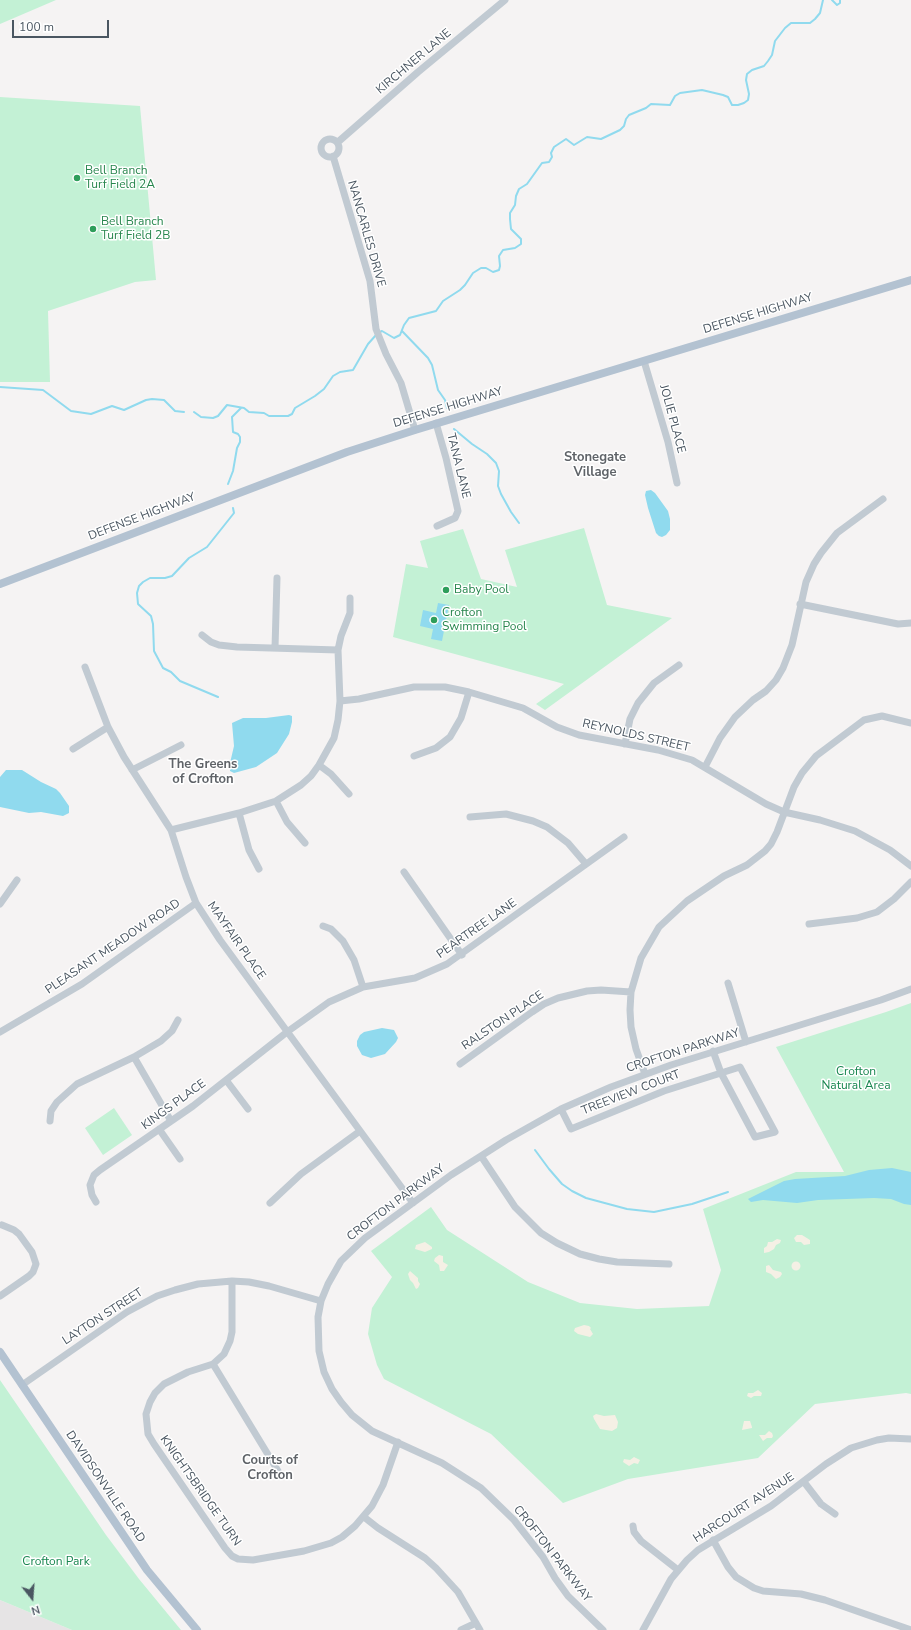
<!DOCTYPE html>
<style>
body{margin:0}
#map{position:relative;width:911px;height:1630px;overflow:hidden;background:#f5f3f3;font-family:"Nunito Sans",sans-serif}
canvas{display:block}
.north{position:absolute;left:12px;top:1578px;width:40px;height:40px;-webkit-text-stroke:3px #fff;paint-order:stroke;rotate:163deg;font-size:11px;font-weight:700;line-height:16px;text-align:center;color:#4a5661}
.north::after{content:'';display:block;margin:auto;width:14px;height:18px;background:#4a5661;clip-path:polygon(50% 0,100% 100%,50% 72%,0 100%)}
.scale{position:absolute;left:12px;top:20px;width:97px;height:18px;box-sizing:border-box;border:2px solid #4a5661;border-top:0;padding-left:5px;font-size:12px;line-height:14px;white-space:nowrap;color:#4a5661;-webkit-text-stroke:3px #fff;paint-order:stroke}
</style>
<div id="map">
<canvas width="911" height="1630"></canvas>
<div class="north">N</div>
<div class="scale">100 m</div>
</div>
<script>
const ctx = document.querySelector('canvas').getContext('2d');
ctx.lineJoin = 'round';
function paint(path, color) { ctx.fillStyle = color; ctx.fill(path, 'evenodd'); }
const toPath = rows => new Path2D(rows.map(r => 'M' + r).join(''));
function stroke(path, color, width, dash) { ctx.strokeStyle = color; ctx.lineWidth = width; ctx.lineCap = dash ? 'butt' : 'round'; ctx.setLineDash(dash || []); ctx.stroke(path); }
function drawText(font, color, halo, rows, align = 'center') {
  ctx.font = font + ' "Nunito Sans",sans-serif'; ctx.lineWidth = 3; ctx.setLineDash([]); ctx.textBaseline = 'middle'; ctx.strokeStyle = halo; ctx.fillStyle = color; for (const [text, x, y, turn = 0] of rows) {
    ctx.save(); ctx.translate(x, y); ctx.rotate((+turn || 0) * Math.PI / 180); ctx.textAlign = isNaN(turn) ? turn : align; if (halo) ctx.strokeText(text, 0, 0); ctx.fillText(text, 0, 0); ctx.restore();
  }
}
paint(toPath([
 [0,1600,72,1630,0,1630]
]), '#e6e4e5');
paint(toPath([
 [0,0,56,0,0,24],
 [0,97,140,106,156,280,135,282,48,311,50,382,0,382],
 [584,528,607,605,672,618,545,710,536,704,564,684,393,637,406,564,428,568,420,541,463,529,481,579,517,587,505,550],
 [911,1003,911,1394,906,1393,815,1404,758,1458,628,1479,563,1503,491,1434,384,1379,377,1365,368,1334,372,1308,392,1277,371,1251,431,1207,447,1230,528,1282,580,1303,637,1309,709,1306,721,1270,703,1209,796,1172,844,1172,776,1047,886,1012],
 [114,1108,132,1135,103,1155,85,1128],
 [0,1380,106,1535,139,1579,181,1630,72,1630,0,1600]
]), '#c3f1d5');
paint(toPath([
 [797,1235,802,1235,810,1240,810,1244,804,1245,801,1242,796,1242,794,1238],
 [777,1239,781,1240,780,1243,776,1245,774,1249,769,1252,764,1253,764,1248,767,1246,768,1242,772,1242],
 [425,1242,432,1247,432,1249,425,1252,415,1249,416,1245],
 [439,1255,443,1256,443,1262,448,1265,444,1271,440,1271,439,1265,434,1261,435,1258],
 '791.5 1266a4.5 4.5 0 1 1 9 0a4.5 4.5 0 1 1-9 0Z',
 [769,1265,773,1270,781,1272,782,1274,780,1277,776,1279,771,1274,766,1272,766,1266],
 [410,1271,418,1278,418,1281,420,1284,418,1288,416,1289,413,1283,410,1280,408,1274],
 [584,1325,589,1326,591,1328,590,1329,593,1334,590,1337,578,1334,574,1331,575,1328],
 [758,1390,762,1393,761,1396,754,1396,751,1398,747,1396,748,1393,753,1393],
 [596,1414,604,1416,615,1415,618,1422,617,1428,612,1431,600,1429,594,1419,593,1416],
 [744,1421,750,1421,752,1427,752,1428,742,1430],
 [769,1431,772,1433,773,1436,772,1438,767,1438,763,1441,759,1435,765,1435],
 [634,1457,640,1460,638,1464,634,1463,629,1466,623,1462,624,1459,630,1460]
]), '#f5f0e5');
paint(toPath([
 [651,490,655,493,668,511,670,519,670,530,666,535,662,537,659,536,656,533,648,508,645,495,646,491],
 [438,603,449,605,442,641,431,639,433,629,420,626,423,610,436,613],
 [289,715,292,716,292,722,289,734,277,753,256,767,234,773,230,771,230,763,234,746,232,723,243,718,266,718],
 [6,770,22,770,41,782,56,789,60,793,69,806,69,813,63,816,41,812,29,813,0,807,0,777],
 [382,1028,394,1030,398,1038,396,1042,385,1054,371,1058,362,1055,357,1046,357,1041,360,1035,364,1032],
 [892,1168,911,1172,911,1205,904,1204,891,1199,874,1198,818,1200,797,1203,763,1200,751,1202,748,1199,784,1181,795,1179,845,1176,869,1170]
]), '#90daee');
stroke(toPath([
 [832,0,837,5,840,3,840,0],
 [402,331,428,358,432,365,438,390,445,400,447,408],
 [380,332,382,331,394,338,400,335,404,325,409,318,436,311,443,301,460,290,465,285,473,273,481,268,486,268,493,272,499,270,500,266,499,256,503,250,515,248,521,244,521,239,511,229,510,219,510,213,515,205,516,196,519,189,527,184,542,163,549,162,552,157,551,153,554,147,566,139,574,145,587,137,601,139,620,130,624,126,626,119,629,115,646,108,651,104,670,105,675,96,680,93,702,90,723,95,728,97,732,105,738,105,744,103,748,100,749,94,746,80,747,74,752,70,764,66,768,61,772,55,775,41,785,28,791,23,810,23,815,19,820,13,823,0],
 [0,387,43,390,71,411,91,414,112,406,124,410,146,400,152,399,164,400,175,411,184,412],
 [194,412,201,417,213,418,218,416,227,405,244,408,249,412,264,413,269,416,288,416,292,414,295,408,315,396,324,389,333,376,340,372,353,370,368,344,376,335],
 [454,429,472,444,487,454,496,463,499,471,498,486,501,494,511,512,519,523],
 [228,484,233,471,237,448,240,442,240,437,238,434,233,432,232,417,241,408],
 [218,697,180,681,171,672,163,668,154,651,153,624,151,616,138,604,137,593,139,586,143,582,150,578,165,578,172,576,189,558,207,547,234,513,233,508],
 [535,1150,549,1169,562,1184,572,1191,586,1198,627,1209,654,1212,692,1204,728,1192]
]), '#90daee', 2);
stroke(toPath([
 '321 148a9 9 0 1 1 18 0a9 9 0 1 1-18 0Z',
 [338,142,418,72,505,0],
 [333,156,370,281,376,329,386,354,401,383,415,430],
 [644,361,668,442,677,483],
 [436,423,446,458,458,511,455,518,437,526],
 [800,604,898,624,911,623],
 [202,635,211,642,219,645,237,647,338,650],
 [275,648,277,578],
 [85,667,108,727,124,757,171,830,186,877,196,903,220,940,413,1203],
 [340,701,359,699,414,687,445,687,469,692,523,708,557,727,579,735,658,750,692,760,766,804,784,812,820,820,855,831,890,850,911,866],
 [625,744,630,719,638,703,654,683,679,665],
 [73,749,108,727],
 [414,756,436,748,450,737,461,718,469,692],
 [319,765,331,774,349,794],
 [705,767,720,738,735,717,753,700,766,691,776,680,783,668,792,645,806,582,814,564,821,553,837,533,883,499],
 [132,770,181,745],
 [276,801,287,822,305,843],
 [239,813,249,850,259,869],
 [470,817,506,814,533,821,547,827,568,843,586,864],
 [171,830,239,813,276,801,301,785,311,776,319,765,334,738,338,720,340,701,338,650,341,636,350,613,350,598],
 [404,872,462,955],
 [0,904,17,880],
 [809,924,857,918,877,912,894,899,911,882],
 [323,926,331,929,343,941,354,960,363,987],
 [728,983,746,1042],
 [0,1032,82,984,196,903],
 [134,1057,171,1121],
 [460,1064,532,1012,544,1004,558,998,587,991,601,990,631,992],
 [645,1074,636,1049,631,1027,630,1010,631,992,641,958,659,927,687,901,724,876,747,865,765,851,771,844,777,832,794,787,802,773,816,756,864,720,882,716,911,723],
 [226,1080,248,1109],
 [561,1109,571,1129,664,1091,740,1067,775,1132,755,1137,721,1073,713,1051],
 [50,1121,51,1111,57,1102,77,1084,134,1057,161,1041,172,1031,178,1020],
 [159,1129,180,1159],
 [481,1156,515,1207,541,1233,557,1243,580,1254,599,1259,617,1262,669,1264],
 [96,1202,92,1195,90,1185,94,1175,100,1170,193,1106,287,1032,329,1002,363,987,415,978,447,964,624,837],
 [270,1203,301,1174,360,1131],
 [232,1281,232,1332,230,1341,224,1354,213,1364,188,1372,164,1384,155,1393,150,1402,146,1414,148,1434,154,1444,225,1548,232,1556,238,1559,253,1560,304,1551,331,1543,342,1537,355,1526,372,1506,383,1485,398,1442],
 [0,1296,29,1276,33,1272,36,1264,32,1252,19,1234,14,1230,2,1225],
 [213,1364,278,1471],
 [22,1385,127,1312,157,1296,175,1290,198,1284,232,1281,249,1282,269,1286,321,1301],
 [804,1482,821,1504,835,1514],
 [364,1517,378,1528,425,1558,436,1568,458,1592,480,1630],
 [633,1526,634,1532,641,1541,678,1570],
 [713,1540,728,1567,736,1577,754,1588,763,1591,801,1594,825,1600,911,1630],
 [461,1630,476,1623],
 [603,1630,568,1596,555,1578,543,1557,514,1520,481,1488,442,1463,372,1431,352,1415,341,1402,332,1389,324,1372,319,1351,318,1317,321,1301,328,1284,341,1261,365,1238,451,1175,481,1156,506,1140,561,1109,611,1087,671,1065,881,1000,911,989],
 [643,1630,671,1579,687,1560,698,1550,771,1506,826,1464,851,1448,877,1440,889,1438,911,1439]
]), '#c1cad2', 7);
stroke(toPath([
 [0,584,347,452,415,430,911,280],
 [0,1352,147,1570,197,1630]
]), '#b3c2d1', 8);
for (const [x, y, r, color] of [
 [77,178,4,"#2e9e5b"],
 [93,229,4,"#2e9e5b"],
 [446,590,4,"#2e9e5b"],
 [434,620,4,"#2e9e5b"]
]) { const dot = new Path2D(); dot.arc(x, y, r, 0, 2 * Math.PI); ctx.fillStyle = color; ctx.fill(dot); stroke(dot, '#fff', 1.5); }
drawText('12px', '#4a5661', '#fff', [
 ["KIRCHNER LANE",414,62,-40],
 ["NANCARLES DRIVE",366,234,74],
 ["DEFENSE HIGHWAY",758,314,-17],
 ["DEFENSE HIGHWAY",448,408,-17],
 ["JOLIE PLACE",672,419,75],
 ["TANA LANE",458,466,76],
 ["DEFENSE HIGHWAY",142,517,-21],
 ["REYNOLDS STREET",636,736,13],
 ["PEARTREE LANE",477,929,-35],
 ["MAYFAIR PLACE",236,941,55],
 ["PLEASANT MEADOW ROAD",113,947,-34],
 ["RALSTON PLACE",503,1021,-34],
 ["CROFTON PARKWAY",683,1051,-18],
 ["TREEVIEW COURT",631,1093,-21],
 ["KINGS PLACE",174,1105,-36],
 ["CROFTON PARKWAY",396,1203,-37],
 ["LAYTON STREET",103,1317,-33],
 ["DAVIDSONVILLE ROAD",105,1487,56],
 ["KNIGHTSBRIDGE TURN",200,1491,55],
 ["HARCOURT AVENUE",744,1508,-33],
 ["CROFTON PARKWAY",552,1554,52]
]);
drawText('12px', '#27864d', '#fff', [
 ["Bell Branch",85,171],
 ["Turf Field 2A",85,185],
 ["Bell Branch",101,222],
 ["Turf Field 2B",101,236],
 ["Baby Pool",454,590],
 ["Crofton",442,613],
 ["Swimming Pool",442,627]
], 'left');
drawText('12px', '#17864f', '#fff', [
 ["Crofton",856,1072],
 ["Natural Area",856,1086],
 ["Crofton Park",56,1562]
]);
drawText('bold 13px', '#5f6368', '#fff', [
 ["Stonegate",595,458],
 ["Village",595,473],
 ["The Greens",203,765],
 ["of Crofton",203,780],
 ["Courts of",270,1461],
 ["Crofton",270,1476]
]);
</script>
